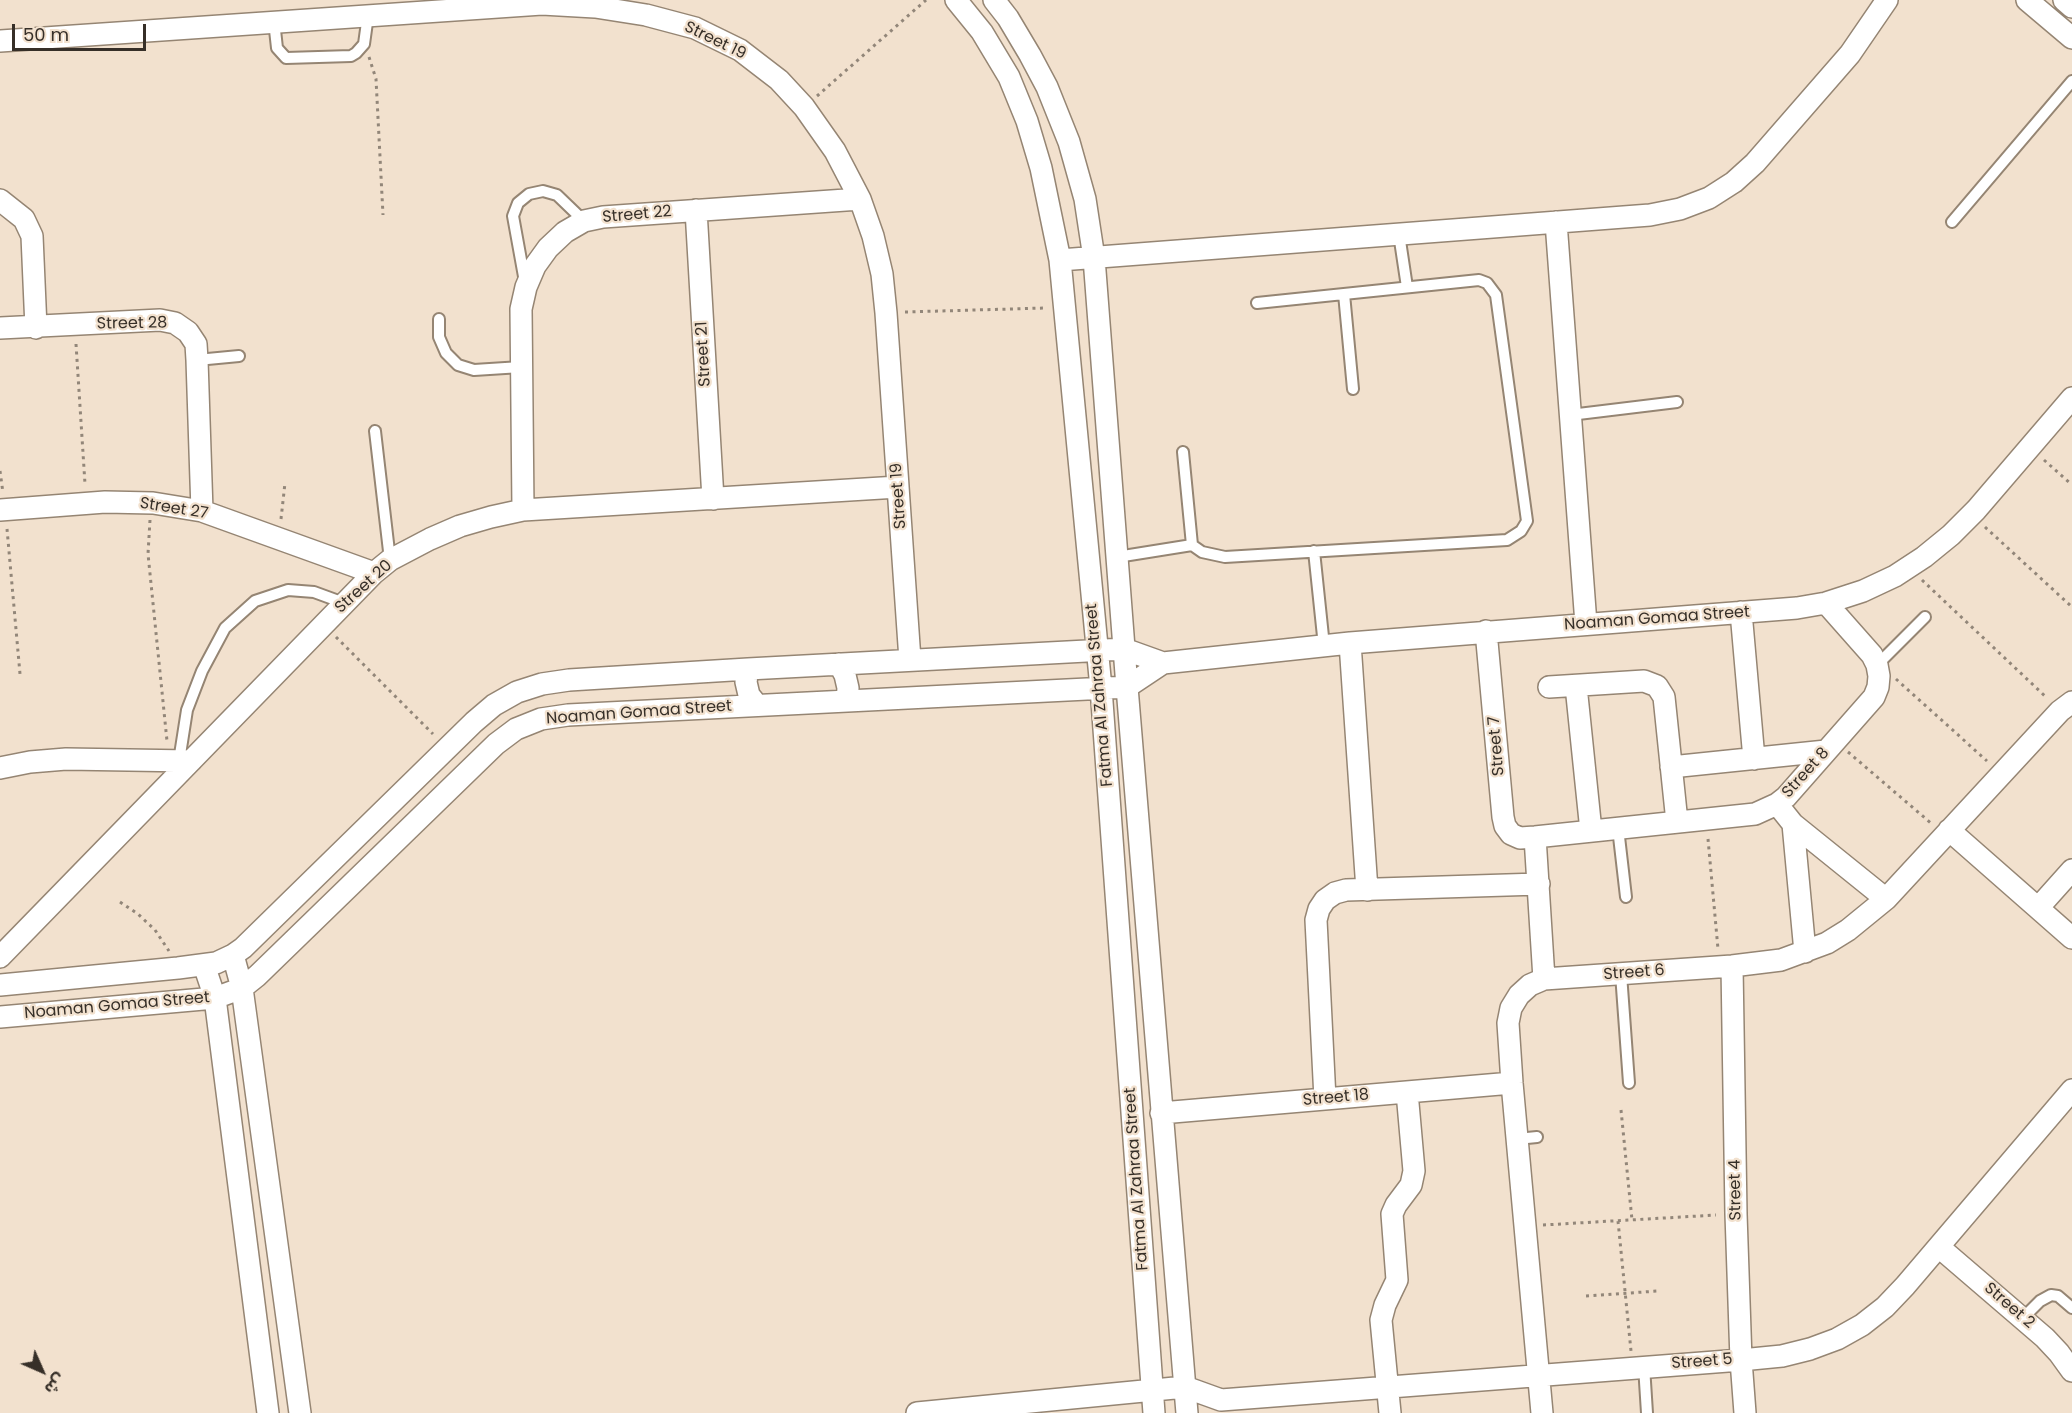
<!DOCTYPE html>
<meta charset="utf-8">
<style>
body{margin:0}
#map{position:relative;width:2072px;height:1413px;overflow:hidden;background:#f2e1ce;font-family:Poppins,"Noto Sans Arabic",sans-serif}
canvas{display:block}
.north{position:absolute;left:12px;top:1341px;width:60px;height:60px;-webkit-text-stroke:4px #f2e1ce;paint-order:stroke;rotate:135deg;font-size:16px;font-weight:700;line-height:24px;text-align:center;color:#362f28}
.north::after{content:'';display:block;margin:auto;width:21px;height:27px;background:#362f28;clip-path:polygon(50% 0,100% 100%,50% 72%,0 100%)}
.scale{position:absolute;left:12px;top:24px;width:134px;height:27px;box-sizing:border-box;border:3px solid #362f28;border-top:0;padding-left:8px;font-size:18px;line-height:21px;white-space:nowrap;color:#362f28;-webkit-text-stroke:4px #f2e1ce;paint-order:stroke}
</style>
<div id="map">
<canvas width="2072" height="1413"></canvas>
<div class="north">ش</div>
<div class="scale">50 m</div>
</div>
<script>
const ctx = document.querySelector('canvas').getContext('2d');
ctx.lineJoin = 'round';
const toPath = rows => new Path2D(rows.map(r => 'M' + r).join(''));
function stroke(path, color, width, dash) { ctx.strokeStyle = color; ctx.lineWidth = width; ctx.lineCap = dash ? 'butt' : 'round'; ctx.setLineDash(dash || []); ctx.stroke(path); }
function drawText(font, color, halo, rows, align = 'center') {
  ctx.font = font + ' Poppins,sans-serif'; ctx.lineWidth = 4.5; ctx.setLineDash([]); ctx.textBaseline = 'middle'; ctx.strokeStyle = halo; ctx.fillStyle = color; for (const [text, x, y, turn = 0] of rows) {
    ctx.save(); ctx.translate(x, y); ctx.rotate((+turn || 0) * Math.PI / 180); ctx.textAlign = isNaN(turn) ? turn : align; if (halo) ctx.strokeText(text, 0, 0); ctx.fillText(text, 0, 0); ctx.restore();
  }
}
const service = toPath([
 [274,21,277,48,286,58,351,56,356,53,364,44,368,15],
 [1952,222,2072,81],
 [1399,234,1407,287],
 [525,282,513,216,518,203,529,194,543,191,557,195,584,221],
 [1344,294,1353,389],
 [439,319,439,337,446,353,458,365,474,370,521,367],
 [197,360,239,356],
 [1570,415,1677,402],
 [375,431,390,560],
 [1183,452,1192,545],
 [1314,551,1324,646],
 [1117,557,1192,545,1202,552,1225,557,1507,540,1521,531,1527,521,1496,295,1487,283,1479,280,1257,303],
 [1877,665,1925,617],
 [179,761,187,710,202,671,225,628,255,601,288,590,314,592,344,603],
 [1618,828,1626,897],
 [1621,974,1629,1083],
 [1517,1139,1537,1137],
 [2023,1318,2040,1301,2051,1295,2058,1296,2072,1308],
 [1644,1366,1647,1413]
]);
const minor = toPath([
 [956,0,982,32,1009,77,1027,121,1041,168,1060,260,1101,688,1154,1413],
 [994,0,1008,18,1030,55,1047,87,1069,142,1085,199,1094,258,1127,687,1187,1413],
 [2027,0,2072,38],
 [2064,0,2072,7],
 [0,41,542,4,595,7,646,15,695,28,740,50,779,80,804,107,835,151,860,199,873,236,882,274,886,313,910,660],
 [0,200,24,219,32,236,36,328],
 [696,210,713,499],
 [1556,222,1586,624],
 [1060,260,1650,215,1680,209,1709,198,1734,182,1755,163,1850,54,1887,0],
 [0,328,160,320,175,323,188,332,196,344,197,360,202,511],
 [0,510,105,502,153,503,202,511,374,573],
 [523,510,521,309,526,287,535,266,548,248,565,232,584,221,603,217,860,199],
 [1741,612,1754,759],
 [1486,631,1503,817,1505,826,1511,834,1520,838,1535,837,1755,814,1777,804,1786,797,1874,697,1878,687,1879,676,1877,665,1872,655,1826,603],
 [1350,643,1367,890],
 [839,664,845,675,848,688,847,701],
 [748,669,746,682,749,695,757,705],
 [1576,686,1591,831],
 [1549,687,1644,681,1657,686,1664,697,1677,822],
 [1671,767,1826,751],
 [0,768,30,762,66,759,191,761],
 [1777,804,1793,824,1886,899],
 [1793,824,1805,952],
 [1949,830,2072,938],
 [1535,837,1544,979],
 [2038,908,2072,870],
 [233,955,242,988,300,1413],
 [0,957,374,573,390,560,430,539,460,526,491,517,523,510,898,487],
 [204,965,215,998,268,1413],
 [1732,966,1736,1214,1741,1360,1745,1413],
 [0,985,178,968,216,963,233,955,243,948,474,722,494,705,517,692,542,684,569,680,748,669,1124,649,1163,663,1350,643,1797,608,1826,603,1863,591,1895,576,1924,557,1951,535,1976,510,2072,398],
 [0,1017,215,998,242,988,257,976,496,744,516,729,541,719,568,715,1127,687,1163,663],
 [1325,1099,1316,920,1319,909,1325,900,1335,893,1346,890,1539,884],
 [1161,1113,1512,1083],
 [1939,1247,2045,1338,2059,1353,2072,1371],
 [917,1413,1185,1387,1221,1400,1741,1360,1782,1356,1810,1349,1837,1339,1862,1325,1885,1307,1905,1286,2072,1090],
 [1390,1413,1381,1320,1385,1305,1397,1280,1392,1214,1396,1205,1411,1185,1414,1171,1407,1092],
 [1542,1413,1512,1083,1508,1023,1511,1008,1519,995,1530,985,1544,979,1732,966,1781,960,1827,943,1848,930,1886,899,2060,711,2072,702]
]);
stroke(service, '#958573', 14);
stroke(minor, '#958573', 24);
stroke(toPath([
 [369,57,376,79,383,215],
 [817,96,926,0],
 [905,312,1045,308],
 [76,344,85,484],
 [2044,460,2072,485],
 [0,471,3,493],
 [281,519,285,483],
 [150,520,148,554,167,741],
 [1985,527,2072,607],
 [7,529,20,674],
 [1922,580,2046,697],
 [336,637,433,734],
 [1896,679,1987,761],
 [1848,752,1932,824],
 [1708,839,1718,949],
 [120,902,138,914,155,930,169,951],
 [1621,1110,1632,1220],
 [1618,1221,1631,1351],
 [1543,1225,1716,1215],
 [1586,1296,1658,1291]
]), '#928679', 3, [3, 4.5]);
stroke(service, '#fff', 10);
stroke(minor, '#fff', 21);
drawText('16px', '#362f28', '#f2e1ce', [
 ["Street 19",715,41,26],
 ["Street 22",637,215,-5],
 ["Street 28",132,324,-1],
 ["Street 21",704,354,-93],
 ["Street 19",899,496,-94],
 ["Street 27",174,509,9],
 ["Street 20",364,587,-42],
 ["Noaman Gomaa Street",1657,619,-4],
 ["Fatma Al Zahraa Street",1100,695,-95],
 ["Noaman Gomaa Street",639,713,-4],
 ["Street 7",1497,746,-95],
 ["Street 8",1806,773,-48],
 ["Street 6",1634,973,-4],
 ["Noaman Gomaa Street",117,1006,-5],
 ["Street 18",1336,1098,-5],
 ["Fatma Al Zahraa Street",1137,1179,-94],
 ["Street 4",1736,1190,-91],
 ["Street 2",2009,1306,41],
 ["Street 5",1702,1362,-4]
]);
</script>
